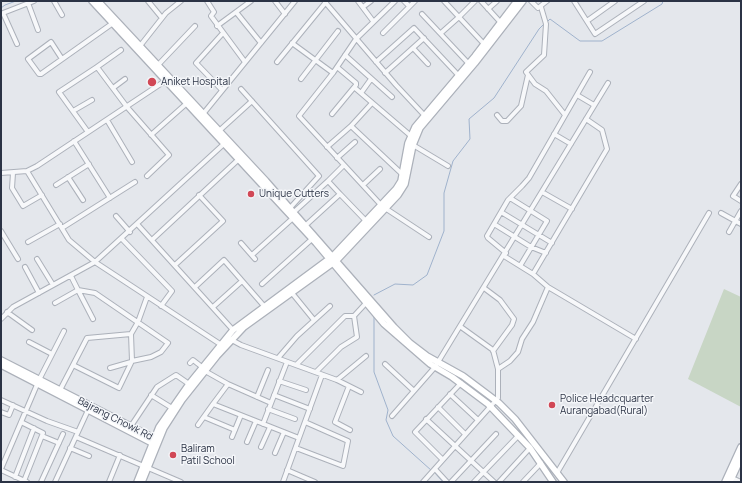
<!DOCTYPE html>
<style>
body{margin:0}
#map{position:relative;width:742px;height:483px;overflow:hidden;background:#e4e7ec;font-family:Manrope,sans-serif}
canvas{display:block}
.frame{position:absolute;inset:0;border:2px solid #2b3345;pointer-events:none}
</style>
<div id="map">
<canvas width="742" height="483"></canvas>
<div class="frame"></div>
</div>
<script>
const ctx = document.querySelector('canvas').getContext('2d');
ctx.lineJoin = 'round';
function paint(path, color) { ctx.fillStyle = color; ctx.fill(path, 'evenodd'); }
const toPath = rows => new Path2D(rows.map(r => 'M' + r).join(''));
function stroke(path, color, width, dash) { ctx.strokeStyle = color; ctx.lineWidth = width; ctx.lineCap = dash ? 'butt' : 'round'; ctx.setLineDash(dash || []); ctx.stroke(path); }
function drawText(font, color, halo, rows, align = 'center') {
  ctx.font = font + ' Manrope,sans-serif'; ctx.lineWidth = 3; ctx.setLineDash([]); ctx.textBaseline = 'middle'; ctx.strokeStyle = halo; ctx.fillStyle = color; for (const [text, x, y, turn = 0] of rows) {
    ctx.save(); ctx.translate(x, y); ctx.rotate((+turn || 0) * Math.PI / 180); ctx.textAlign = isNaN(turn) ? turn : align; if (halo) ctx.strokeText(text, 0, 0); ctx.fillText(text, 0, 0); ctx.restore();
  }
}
paint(toPath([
 [724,289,741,297,741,407,688,379]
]), '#c8d6c5');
stroke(toPath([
 [1,8,5,5,16,1],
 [548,21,550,19,580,41,602,41,662,4,663,1],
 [374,295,395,284,413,285,427,275,444,231,444,193,453,161,470,139,469,119,494,98,539,29,544,24],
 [374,316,374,372,388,410,386,420,393,436,432,471],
 [435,473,443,482]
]), '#9fb2cc', 1);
const street = toPath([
 [54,1,62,15],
 [148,1,162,18],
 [207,1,214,12,211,16,245,62],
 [275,1,285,14],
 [358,1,373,21],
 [404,1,409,6],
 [444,1,484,44],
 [481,1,502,24],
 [531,1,538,8,547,1],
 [574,1,595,34,644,1],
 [325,2,396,85,425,116],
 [28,3,38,30],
 [363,7,371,1],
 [541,7,546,24,544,55,526,72,535,84,546,91,565,115],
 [488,9,497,1],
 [236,12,261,43],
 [422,14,469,64],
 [587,21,615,1],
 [217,26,251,1],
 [383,33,415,1],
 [441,33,459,17,475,1],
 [292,43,333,73],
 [17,44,3,13,34,1],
 [140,46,166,13,181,1],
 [413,48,428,64],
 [121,50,97,67,127,107,169,155,147,176],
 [345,55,392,97],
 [62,59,51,42,28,59,39,74,41,74,113,23],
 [277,62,326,2],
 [376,62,414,28,460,77],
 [158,65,195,26],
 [385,73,424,38],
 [301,79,338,31],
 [113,88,125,79],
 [355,88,411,136],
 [241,89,319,176,290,208],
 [222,90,196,63,223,33],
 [361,93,371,79],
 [577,95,594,105],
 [372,103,351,126,402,174],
 [73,111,92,100],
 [203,114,295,1],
 [332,114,356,85,356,83,337,67],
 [497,115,502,121,507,121,521,106,528,75],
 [107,120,132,162],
 [219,131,252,101],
 [88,132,59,92,97,67],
 [554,134,571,144],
 [151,135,187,103],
 [74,141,110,198],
 [413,145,448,166],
 [327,147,351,126],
 [337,158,355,142],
 [27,171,69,240,95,262,223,346],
 [1,173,27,171,37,166,168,79],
 [13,173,12,188,23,206,42,195],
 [68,177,83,200],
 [741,184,733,196,741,201],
 [56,185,89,164],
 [363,185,380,169],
 [542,192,572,209],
 [340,194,328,181,344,165],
 [510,198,547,221,520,266],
 [381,205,299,116,333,73,356,39,395,1],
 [385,208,429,237],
 [294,212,328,181],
 [501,212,552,243],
 [721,213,741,224],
 [116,216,130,232],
 [494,224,531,247,546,253],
 [138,225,233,330],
 [306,225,340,194,366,221],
 [62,228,135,182],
 [1,231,18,259],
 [729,232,741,211],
 [122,239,172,291,161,306],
 [153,239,240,158],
 [28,242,60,224],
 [241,243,255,259],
 [506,253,488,238,487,236,508,200,522,186,529,178,590,72],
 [252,255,293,218],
 [504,256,533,274,548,287,636,339],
 [37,259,53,285],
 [175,265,223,221,199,195],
 [25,267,39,293],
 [533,274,607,149,602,130,586,119],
 [71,276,78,290,95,293,168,343,161,352,151,357,132,361],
 [262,284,312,239],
 [195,287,224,260,264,306],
 [484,288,500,300,514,319,512,325,493,351],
 [292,293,314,320],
 [55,303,78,290,93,319],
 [213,307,242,281],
 [7,312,32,330],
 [354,316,366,303],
 [1,319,13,307,95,262,226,142],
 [461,327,493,350,498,369],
 [230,339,241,345,337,380,361,392],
 [29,342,52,354],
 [278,358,297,336,330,306],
 [190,363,193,360,202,367],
 [385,364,414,391],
 [73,365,119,388,132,361,131,334,138,322,147,297],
 [296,365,345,316,354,316,357,337,341,347,316,372],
 [110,368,131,362],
 [205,371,228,384,271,403],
 [337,380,366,356],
 [279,381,306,390],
 [228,384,213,404,299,438],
 [349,386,335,422,350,430],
 [59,392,87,338,131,334],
 [450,394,478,420],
 [151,395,172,408],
 [274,395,310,409],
 [257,397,268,370],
 [1,400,47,421,78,432],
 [438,407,465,434],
 [268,409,295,419],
 [1,412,9,415,13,405],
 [392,416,435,367,608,83],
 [204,417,235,430],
 [426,419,494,482],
 [21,422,43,433,24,481],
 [263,424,287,362],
 [198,425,213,404],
 [131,426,157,387,176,375,189,384],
 [42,436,59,443],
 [76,437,181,482],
 [232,437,241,415],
 [247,442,256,421],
 [261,447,270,427],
 [70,448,89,456],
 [296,448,343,466,348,441,305,422],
 [275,453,284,432],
 [442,459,415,432,461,383],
 [1,469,39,380,64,331],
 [435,469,447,482],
 [1,470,27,482],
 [287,470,315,482],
 [557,473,709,213],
 [15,477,34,428],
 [732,478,741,482],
 [41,482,63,434],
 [55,482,89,408],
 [109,482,120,455],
 [283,482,322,375],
 [423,482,498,398,498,369,510,361,518,352,522,339,533,322,548,287],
 [451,482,496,434],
 [474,482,518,436],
 [499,482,530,448],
 [523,482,541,463]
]);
const secondary = toPath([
 [92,1,316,243,384,324,430,364,452,377,488,404,530,448,553,482],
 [98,1,266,181,394,327,410,343,427,356,463,376,499,403,515,419,564,482],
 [1,360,156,439],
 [1,365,152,443,156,442],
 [137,482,159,427,189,384,233,330,333,256,396,189,401,181,408,143,415,127,475,56,517,1],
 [142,482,164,428,182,400,217,356,244,327,337,260,398,195,405,184,413,145,420,128,475,63,523,1],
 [725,482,741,447],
 [730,482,741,458]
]);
stroke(street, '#acb1ba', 6);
stroke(secondary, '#acb1ba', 8);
stroke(street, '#f7f8fa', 4);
stroke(secondary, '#fff', 5.5);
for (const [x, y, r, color] of [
 [152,82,5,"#d14856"],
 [251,194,4,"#d14856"],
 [552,405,4,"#d14856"],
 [173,455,4,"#d14856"]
]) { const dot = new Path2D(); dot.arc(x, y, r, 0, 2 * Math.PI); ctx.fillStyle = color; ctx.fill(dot); stroke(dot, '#f4f6f9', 1.5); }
drawText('10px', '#2b3345', '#f4f6f9', [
 ["Aniket Hospital",161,82],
 ["Unique Cutters",259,194],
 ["Police Headcquarter",560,399],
 ["Aurangabad(Rural)",560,411],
 ["Baliram",181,449],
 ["Patil School",181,461]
], 'left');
drawText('10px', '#2b3345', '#f4f6f9', [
 ["Bajrang Chowk Rd",115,419,27]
]);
</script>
